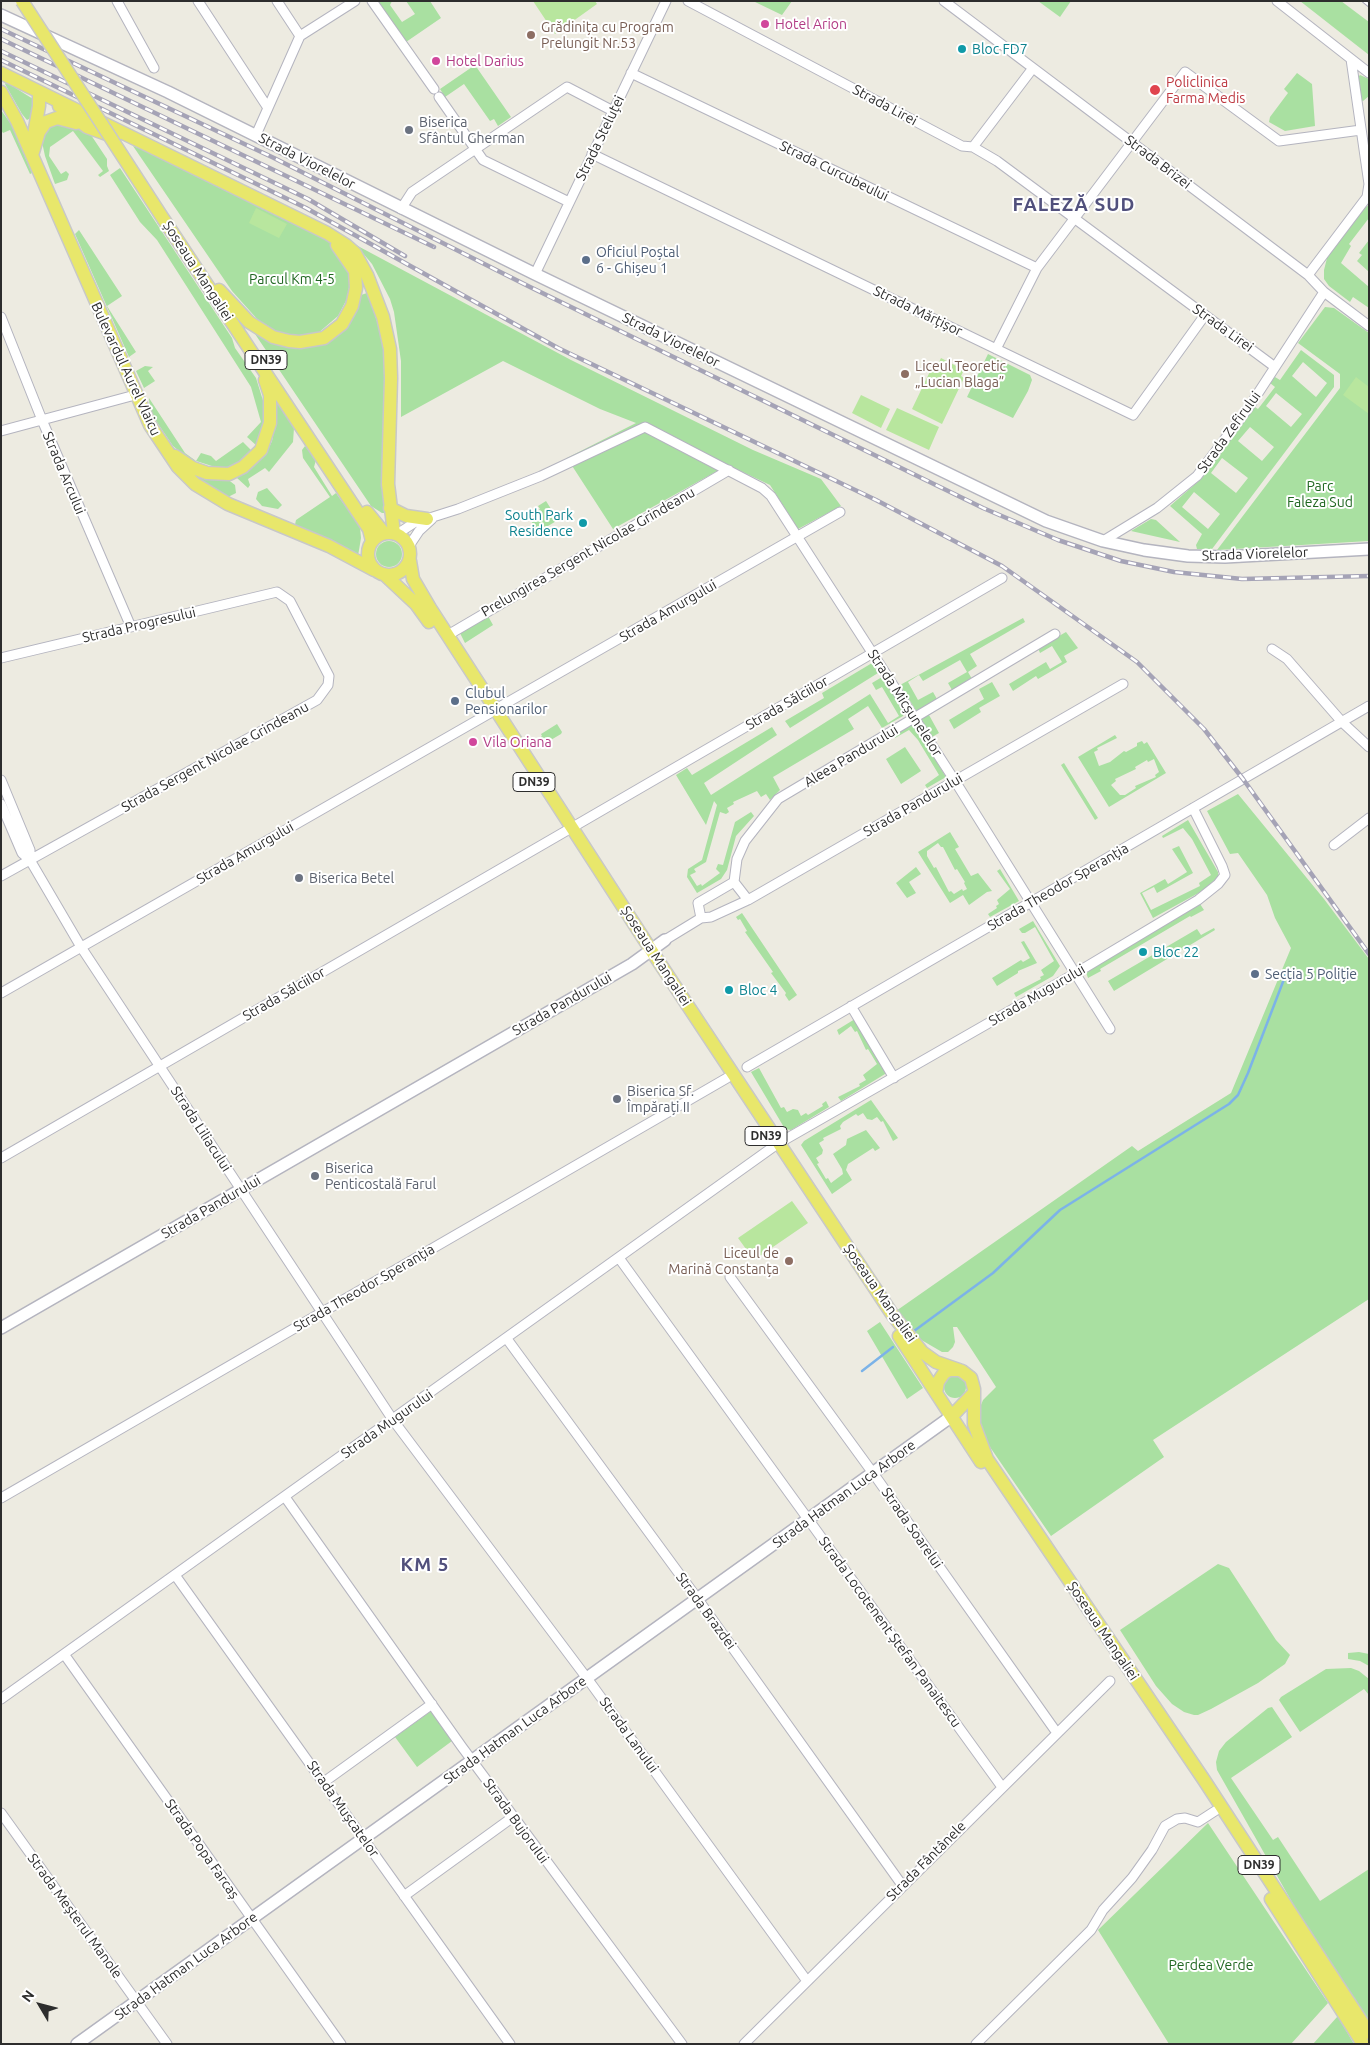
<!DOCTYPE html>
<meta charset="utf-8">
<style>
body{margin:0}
#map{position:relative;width:1370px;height:2045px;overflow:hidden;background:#edebe1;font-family:Ubuntu,sans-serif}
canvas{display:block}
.frame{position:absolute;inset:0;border:2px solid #2d2d2d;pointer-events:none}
.north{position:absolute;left:15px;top:1980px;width:50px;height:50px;-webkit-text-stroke:4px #fff;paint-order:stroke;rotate:307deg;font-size:14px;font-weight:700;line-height:20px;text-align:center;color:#2d2d2d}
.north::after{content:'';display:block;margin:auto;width:18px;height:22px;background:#2d2d2d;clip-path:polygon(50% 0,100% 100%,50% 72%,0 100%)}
</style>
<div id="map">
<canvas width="1370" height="2045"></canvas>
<div class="frame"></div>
<div class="north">N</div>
</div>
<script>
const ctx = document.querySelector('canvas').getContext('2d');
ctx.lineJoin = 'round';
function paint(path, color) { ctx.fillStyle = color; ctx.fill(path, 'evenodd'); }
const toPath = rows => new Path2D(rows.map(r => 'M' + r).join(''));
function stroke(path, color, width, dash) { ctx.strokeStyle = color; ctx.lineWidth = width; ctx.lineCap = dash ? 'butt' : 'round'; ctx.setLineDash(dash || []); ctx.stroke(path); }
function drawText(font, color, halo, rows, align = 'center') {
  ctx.font = font + ' Ubuntu,sans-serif'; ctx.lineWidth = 4; ctx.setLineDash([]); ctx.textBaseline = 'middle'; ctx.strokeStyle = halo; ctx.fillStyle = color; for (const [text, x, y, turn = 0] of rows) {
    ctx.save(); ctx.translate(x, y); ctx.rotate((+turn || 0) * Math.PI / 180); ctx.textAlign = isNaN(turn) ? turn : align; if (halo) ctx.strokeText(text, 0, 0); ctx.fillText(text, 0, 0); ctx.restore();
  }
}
paint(toPath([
 [378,1,392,1,390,5,402,22,415,14,406,1,430,1,441,18,406,42],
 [753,1,792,1,782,15],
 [1038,1,1071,1,1060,17],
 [1300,1,1341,1,1369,22,1369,55],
 [475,65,511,117,498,126,494,119,490,121,464,84,445,97,440,89],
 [1297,73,1312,84,1315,126,1285,131,1269,122,1270,117,1288,93,1284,89],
 [1360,75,1369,79,1369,96,1363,101,1361,100,1358,77],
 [6,82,33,99,35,107,31,118,27,120,22,114,5,84],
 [1,110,11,124,32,173,30,174,10,130,3,133,1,130],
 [49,124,64,124,89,132,107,159,107,166,109,171,100,177,98,175,103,171,73,131,50,147,49,156,61,174,66,171,69,174,67,180,55,184,45,156,42,142],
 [133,146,171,159,321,236,330,243,348,270,350,277,348,297,338,316,317,334,305,337,279,333,258,320,232,291],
 [120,168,232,338,235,348,256,378,265,407,264,426,257,446,247,437,261,422,251,387,157,240,140,222,110,175],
 [1369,205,1369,218,1349,244,1351,246,1341,263,1369,287,1369,308,1353,297,1350,302,1329,286,1324,279,1324,270,1327,258,1363,209],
 [79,230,122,296,107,306,136,352,129,357,75,234],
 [1369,240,1369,272,1357,261,1362,255,1359,253],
 [356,245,571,360,753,450,821,479,841,506,798,529,770,485,728,465,613,529,567,458,636,423,600,409,503,361,401,417,401,361,394,312,390,299,372,264],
 [367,293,378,324,387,367,386,513,382,513,371,506,255,334,274,343,300,348,325,344,345,330,356,312,361,295],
 [1325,307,1334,308,1369,333,1369,541,1217,550,1340,388,1340,374,1298,343],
 [1301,350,1334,375,1334,387,1212,549,1197,549,1196,545,1202,534,1170,506,1201,479,1255,407,1258,409,1275,387,1270,383,1275,377,1280,380],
 [1303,362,1327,383,1316,397,1292,376],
 [1276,393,1302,414,1291,427,1266,406],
 [1250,427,1274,447,1262,461,1238,441],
 [1222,458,1248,478,1236,493,1211,473],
 [1194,492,1220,514,1208,529,1182,507],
 [988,354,1030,375,1032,380,1028,391,1013,418,967,397],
 [145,366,153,367,148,371,155,381,144,388,136,371],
 [149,398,185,453,196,461,201,453,211,456,216,461,243,442,253,452,244,460,230,467,215,467,187,458,173,446,150,412],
 [278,403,294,428,293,442,269,472,265,468,248,479,250,485,248,488,237,478,256,464,266,454,272,441,276,421,275,404],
 [305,446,316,460,314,467,332,496,336,493,360,527,361,538,358,556,294,529,296,520,330,497,303,458,302,450],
 [192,472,226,478,235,485,236,493,230,496,220,497,209,491],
 [267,488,282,505,278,509,262,506,256,499,258,492],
 [546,501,558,520,538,532,528,516,540,509,538,506],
 [1151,519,1156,520,1180,542,1131,531],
 '376 554a13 13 0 1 1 26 0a13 13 0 1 1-26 0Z',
 [488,616,493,625,465,643,460,633],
 [1023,618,1025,622,970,654,977,666,968,672,972,679,952,690,948,683,967,672,960,660,923,681,919,675,908,682,918,700,933,692,937,699,917,712,900,685],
 [1066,632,1078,648,1064,656,1067,662,1038,679,1036,676,1013,691,1009,684,1046,662,1050,669,1062,662,1052,646,1040,653,1038,648],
 [872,663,878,673,790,728,785,721,824,698,822,693],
 [882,677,904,712,903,716,882,728,868,706,848,719,854,729,773,777,780,790,770,800,766,794,761,797,757,791,733,802,734,804,727,808,729,812,726,814,720,812,706,862,694,869,696,872,690,875,697,886,701,884,702,886,720,873,716,869,718,864,723,865,735,822,751,812,754,816,736,836,727,870,721,879,697,893,687,877,688,869,702,860,717,805,714,801,706,825,676,775,687,768,692,775,772,727,777,735,704,783,711,795,870,694,888,723,899,716,882,687,876,690,872,683],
 [992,682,1000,696,979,708,981,712,954,729,949,720,984,699,979,689],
 [940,705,942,707,929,715,939,733,932,737,920,717],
 [913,723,946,777,927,788,925,785,939,775,918,740,909,730,895,738,893,735],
 [557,724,562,732,561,734,544,744,536,741,542,736,541,734],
 [1115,735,1117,738,1097,748,1098,750,1094,752,1099,766,1110,762,1124,751,1126,752,1137,746,1137,743,1142,741,1144,744,1147,742,1166,773,1109,807,1078,757],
 [1154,759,1159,772,1155,775,1156,777,1135,786,1136,788,1125,795,1120,795,1111,785,1116,781,1115,779,1136,769,1135,767,1147,760,1148,762],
 [905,747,921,771,901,784,886,759],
 [1064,763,1098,818,1095,820,1061,765],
 [1238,794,1324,899,1369,959,1369,1299,1153,1440,1164,1457,1051,1536,979,1431,979,1410,983,1400,996,1387,957,1327,953,1327,955,1342,953,1347,948,1352,942,1352,918,1338,896,1311,1132,1146,1138,1151,1231,1093,1291,948,1275,918,1267,895,1238,853,1230,854,1207,811],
 [1188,820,1218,872,1218,877,1204,890,1153,918,1140,893,1165,879,1168,884,1187,872,1172,849,1179,846,1193,873,1157,893,1154,887,1142,893,1151,910,1200,886,1199,883,1211,875,1192,839,1183,828,1163,838,1162,836],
 [950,832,959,847,955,849,971,876,978,873,992,891,987,892,969,905,963,895,950,903,918,852],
 [938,843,941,847,943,847,955,870,957,869,965,882,964,883,967,889,963,891,962,889,954,894,951,891,949,892,936,867,934,868,927,856,927,851],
 [916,867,921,874,909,882,916,893,907,898,896,883],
 [1000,869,1019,901,990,917,988,914,997,908,996,906,999,904,997,900,1010,889,997,871],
 [1200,904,1204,910,1191,917,1190,916,1100,969,1101,971,1088,978,1086,972],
 [742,913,797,995,789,1001,785,995,786,993,771,973,773,972,745,932,747,931,740,919,738,920,736,917],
 [1033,921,1060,966,1053,976,1016,997,1014,993,1041,979,1040,977,1044,975,1041,970,1054,961,1035,927,1025,933,1022,933,1019,929],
 [1214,928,1215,930,1114,991,1108,981,1197,929,1201,935],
 [1024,941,1037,963,1018,971,1018,973,997,986,992,978,1021,960,1023,962,1030,958,1021,942],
 [855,1019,885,1070,885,1074,841,1101,838,1097,860,1086,859,1084,866,1080,863,1075,877,1064,868,1049,866,1050,857,1031,855,1032,851,1026,839,1035,837,1030],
 [759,1068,781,1108,784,1107,787,1112,793,1109,798,1110,801,1116,806,1113,808,1115,823,1106,822,1104,826,1101,829,1107,791,1130,785,1129,751,1072],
 [871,1100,898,1138,893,1141,883,1121,881,1122,877,1117,872,1120,867,1119,863,1113,858,1116,856,1114,843,1122,840,1126,841,1129,823,1138,824,1140,819,1143,823,1150,822,1154,816,1158,819,1163,817,1164,826,1179,828,1178,831,1183,843,1174,842,1169,833,1154,846,1145,847,1139,866,1130,880,1148,875,1151,873,1148,848,1164,846,1170,852,1180,832,1194,801,1145,804,1141],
 [880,1322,923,1388,907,1399,867,1331],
 '944 1387a11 11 0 1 1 22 0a11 11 0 1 1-22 0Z',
 [1218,1564,1229,1568,1276,1640,1290,1655,1285,1664,1258,1683,1211,1709,1198,1715,1194,1715,1184,1712,1172,1704,1156,1686,1120,1630],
 [1359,1652,1369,1654,1369,1666,1360,1661,1348,1659,1348,1653],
 [1351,1668,1359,1671,1369,1679,1369,1695,1364,1689,1300,1732,1279,1700,1281,1697,1326,1669],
 [1272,1707,1292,1737,1231,1778,1273,1840,1278,1837,1320,1901,1369,1869,1369,2022,1297,1911,1217,1770,1216,1762,1219,1751,1226,1742,1268,1708],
 [431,1711,452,1741,417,1767,395,1737],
 [1208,1823,1328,2003,1291,2044,1169,2044,1098,1930],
 [1338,2017,1354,2044,1313,2044,1337,2017]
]), '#a9e0a1');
paint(toPath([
 [533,1,595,1,597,4,555,34],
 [256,208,287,224,279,238,249,223],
 [941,358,964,370,961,376,964,378,942,424,912,409,934,363,938,364],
 [1356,377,1369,387,1369,414,1343,395],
 [861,395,890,409,881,428,852,413],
 [897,408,939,427,929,450,886,430],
 [792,1201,808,1223,754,1260,738,1238]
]), '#b8e69e');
stroke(toPath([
 [914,1331,993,1273,1060,1210,1229,1104,1238,1095,1248,1073,1286,974],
 [862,1371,893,1347]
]), '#7cb3e8', 2.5);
const street = toPath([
 [117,1,154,68],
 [198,1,268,108],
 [277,1,300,36],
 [372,1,434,89],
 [688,1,962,146,973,147,997,161,1275,367],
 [944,1,1308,275,1324,292,1369,326],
 [1277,1,1369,73],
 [631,73,1037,268],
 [439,97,483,160,569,202],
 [256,135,300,36,355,1],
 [973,147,1033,68],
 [592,154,1133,415,1205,315],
 [401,209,412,192,567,87,613,111],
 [535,274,666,1],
 [1308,275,1367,197,1369,184,1351,59],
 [1,317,42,420,131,627],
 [996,349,1037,268,1185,72,1279,141,1361,130],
 [1,431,135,395],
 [397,534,414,523,458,509,541,476,645,427,762,488,771,496,955,781,1110,1029],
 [1103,541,1157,508,1197,476,1249,407,1324,292],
 [409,546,419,531,432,519],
 [448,635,729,470],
 [1272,649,1287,659,1342,722,1369,747],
 [1,658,277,592,290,601,329,676,328,685,317,700,1,876],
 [496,709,840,512],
 [1,780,30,850,30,860],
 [1,804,22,853,30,860,81,947,393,1420,592,1685,807,1981],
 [573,827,1002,578],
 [1334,845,1369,818],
 [734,882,748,900],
 [701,918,698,903,734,882,737,859,745,841,778,799,1055,634],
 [665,940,701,918,711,917,748,900,1123,684],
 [1,993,490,713],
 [851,1006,894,1078],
 [747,1067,1369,706],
 [779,1143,1076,973,1198,900,1218,884,1225,875,1222,866,1193,808],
 [1,1158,566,831],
 [619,1258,1002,1787],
 [730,1277,878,1480,1057,1733],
 [507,1339,697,1598,902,1885],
 [285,1497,462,1747,682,2044],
 [1,1498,727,1078],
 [175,1575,510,2044],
 [64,1654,341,2044],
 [1,1699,773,1147],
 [324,1782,432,1704],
 [1,1813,167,2044],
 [404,1896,513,1817],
 [744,2044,1110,1681],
 [976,2044,1091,1930,1103,1910,1132,1878,1152,1850,1165,1826,1177,1819,1185,1818,1198,1822,1215,1811]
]);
const secondary = toPath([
 [1,15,168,92,535,274,1046,521,1103,541,1144,550,1188,556,1225,557,1369,549],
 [1,1328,632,964,665,940],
 [77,2044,952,1416]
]);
const primary = toPath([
 [1,73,327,233,346,245,355,253,367,275,383,317,390,349,391,378,388,484,394,533],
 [1,92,17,121,150,425,178,467,195,484,228,504,329,546,374,570],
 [59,106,87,127,115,137],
 [34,134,39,106,39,92],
 [33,152,39,132,46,122,57,118,76,123],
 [164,220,355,508,369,529,372,541],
 [219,290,249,322,273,337,289,341,300,342,324,338,342,324,352,306,356,288,355,271,337,245],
 [175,456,193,468,207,473,229,474,243,467,261,450,270,423,270,395,265,380],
 [390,508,406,516,427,519],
 [367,512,384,533],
 '368 554a21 21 0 1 1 42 0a21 21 0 1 1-42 0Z',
 [410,561,413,579,430,608,651,950,892,1314,922,1352,936,1362,962,1371,971,1378,974,1389,974,1424,987,1459,1204,1780,1369,2033],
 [385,575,416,604,429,622],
 [899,1336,981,1462],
 [936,1393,938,1382,944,1373,949,1370,959,1370],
 [952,1416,972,1395],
 [1271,1899,1363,2044]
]);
stroke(street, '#b4b4bf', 11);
stroke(secondary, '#b4b4bf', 14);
stroke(primary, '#c8c8c8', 15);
stroke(street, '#fff', 9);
stroke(secondary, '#fff', 11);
stroke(primary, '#e8e76b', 12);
const rail = toPath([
 [1364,1,1369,5],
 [1,29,274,158,530,287,983,508,1058,540,1121,561,1174,572,1242,579,1369,576],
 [1,39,434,247],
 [1,51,308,199,405,256],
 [1,60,306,208,558,348,876,500,1002,566,1137,662,1204,729,1243,779,1369,954]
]);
stroke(rail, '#a5a3b6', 4.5);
stroke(rail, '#fff', 2.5, [8]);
const primaryBridge = toPath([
 [22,1,164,220]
]);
stroke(primaryBridge, '#c8c8c8', 15, []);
stroke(primaryBridge, '#e8e76b', 12);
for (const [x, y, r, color] of [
 [765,24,5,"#d1479c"],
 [531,35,5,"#8d6e63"],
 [962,49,5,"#0f9aa8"],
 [436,61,5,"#d1479c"],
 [1155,90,6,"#e0444e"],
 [409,130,5,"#6b7280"],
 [586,260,5,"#5c6f8a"],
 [905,374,5,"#8d6e63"],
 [583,523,5,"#0f9aa8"],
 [455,701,5,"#5c6f8a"],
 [473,742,5,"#d1479c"],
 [299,878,5,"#6b7280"],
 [1143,952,5,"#0f9aa8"],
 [1255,974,5,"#5c6f8a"],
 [729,990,5,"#0f9aa8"],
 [617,1099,5,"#6b7280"],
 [315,1176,5,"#6b7280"],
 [789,1261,5,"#8d6e63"]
]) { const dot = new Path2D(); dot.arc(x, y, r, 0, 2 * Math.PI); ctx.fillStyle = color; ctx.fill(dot); stroke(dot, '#fff', 2); }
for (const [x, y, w] of [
 [266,360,42],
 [534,782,42],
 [766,1136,42],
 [1259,1865,42]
]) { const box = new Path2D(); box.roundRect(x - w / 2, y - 9.5, w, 19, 4); ctx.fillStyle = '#fff'; ctx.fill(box); stroke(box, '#2d2d2d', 1); }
drawText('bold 12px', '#2d2d2d', null, [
 ["DN39",266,360],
 ["DN39",534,782],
 ["DN39",766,1136],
 ["DN39",1259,1865]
]);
drawText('14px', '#b23c85', '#fff', [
 ["Hotel Arion",775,24],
 ["Hotel Darius",446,61],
 ["Vila Oriana",483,742]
], 'left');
drawText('14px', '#785e54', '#fff', [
 ["Grădinița cu Program",541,27],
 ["Prelungit Nr.53",541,43],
 ["Liceul Teoretic",915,366],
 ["„Lucian Blaga”",915,382],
 ["Liceul de",779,1253,"right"],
 ["Marină Constanța",779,1269,"right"]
], 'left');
drawText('14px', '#0d838f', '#fff', [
 ["Bloc FD7",972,49],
 ["South Park",573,515,"right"],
 ["Residence",573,531,"right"],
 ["Bloc 22",1153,952],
 ["Bloc 4",739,990]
], 'left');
drawText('14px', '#be3a42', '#fff', [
 ["Policlinica",1166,82],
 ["Farma Medis",1166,98]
], 'left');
drawText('14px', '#2d2d2d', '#fff', [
 ["Strada Lirei",885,105,28],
 ["Strada Steluței",600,138,-64],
 ["Strada Viorelelor",307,161,27],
 ["Strada Brizei",1158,162,37],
 ["Strada Curcubeului",834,171,26],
 ["Șoseaua Mangaliei",198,271,57],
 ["Strada Mărțișor",918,311,26],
 ["Strada Lirei",1223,328,36],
 ["Strada Viorelelor",671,340,26],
 ["Bulevardul Aurel Vlaicu",126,369,65],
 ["Strada Zefirului",1229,432,-54],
 ["Strada Arcului",64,473,67],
 ["Prelungirea Sergent Nicolae Grindeanu",588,552,-30],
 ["Strada Viorelelor",1255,554,-2],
 ["Strada Amurgului",668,611,-30],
 ["Strada Progresului",139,625,-13],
 ["Strada Sălciilor",787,703,-30],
 ["Strada Micșunelelor",905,703,57],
 ["Aleea Pandurului",851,756,-31],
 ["Strada Sergent Nicolae Grindeanu",215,757,-29],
 ["Strada Pandurului",913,805,-30],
 ["Strada Amurgului",245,853,-30],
 ["Strada Theodor Speranția",1058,887,-30],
 ["Șoseaua Mangaliei",656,956,57],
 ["Strada Sălciilor",284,994,-30],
 ["Strada Mugurului",1037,995,-30],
 ["Strada Pandurului",562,1004,-30],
 ["Strada Liliacului",201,1129,57],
 ["Strada Pandurului",211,1207,-30],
 ["Strada Theodor Speranția",364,1288,-30],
 ["Șoseaua Mangaliei",880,1293,55],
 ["Strada Mugurului",387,1424,-35],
 ["Strada Hatman Luca Arbore",844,1494,-36],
 ["Strada Soarelui",912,1528,55],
 ["Strada Brazdei",706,1611,54],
 ["Șoseaua Mangaliei",1103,1631,56],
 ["Strada Locotenent Ștefan Panaitescu",890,1632,54],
 ["Strada Hatman Luca Arbore",515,1730,-36],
 ["Strada Lanului",629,1735,54],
 ["Strada Mușcatelor",343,1809,55],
 ["Strada Bujorului",516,1821,54],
 ["Strada Popa Farcaș",202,1849,55],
 ["Strada Fântânele",926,1861,-45],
 ["Strada Meșterul Manole",75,1916,54],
 ["Strada Hatman Luca Arbore",186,1966,-36]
]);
drawText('14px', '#5b616d', '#fff', [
 ["Biserica",419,122],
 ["Sfântul Gherman",419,138],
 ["Biserica Betel",309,878],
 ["Biserica Sf.",627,1091],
 ["Împărați II",627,1107],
 ["Biserica",325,1168],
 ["Penticostală Farul",325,1184]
], 'left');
drawText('14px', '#4e5e75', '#fff', [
 ["Oficiul Poștal",596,252],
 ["6 - Ghișeu 1",596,268],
 ["Clubul",465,693],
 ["Pensionarilor",465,709],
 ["Secția 5 Poliție",1265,974]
], 'left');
drawText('14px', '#206721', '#fff', [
 ["Parcul Km 4-5",292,279],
 ["Parc",1320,486],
 ["Faleza Sud",1320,502],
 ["Perdea Verde",1211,1965]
]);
ctx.letterSpacing = '1px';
drawText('bold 19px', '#51507c', '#fff', [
 ["FALEZĂ SUD",1074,205],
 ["KM 5",425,1565]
]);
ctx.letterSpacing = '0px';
</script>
